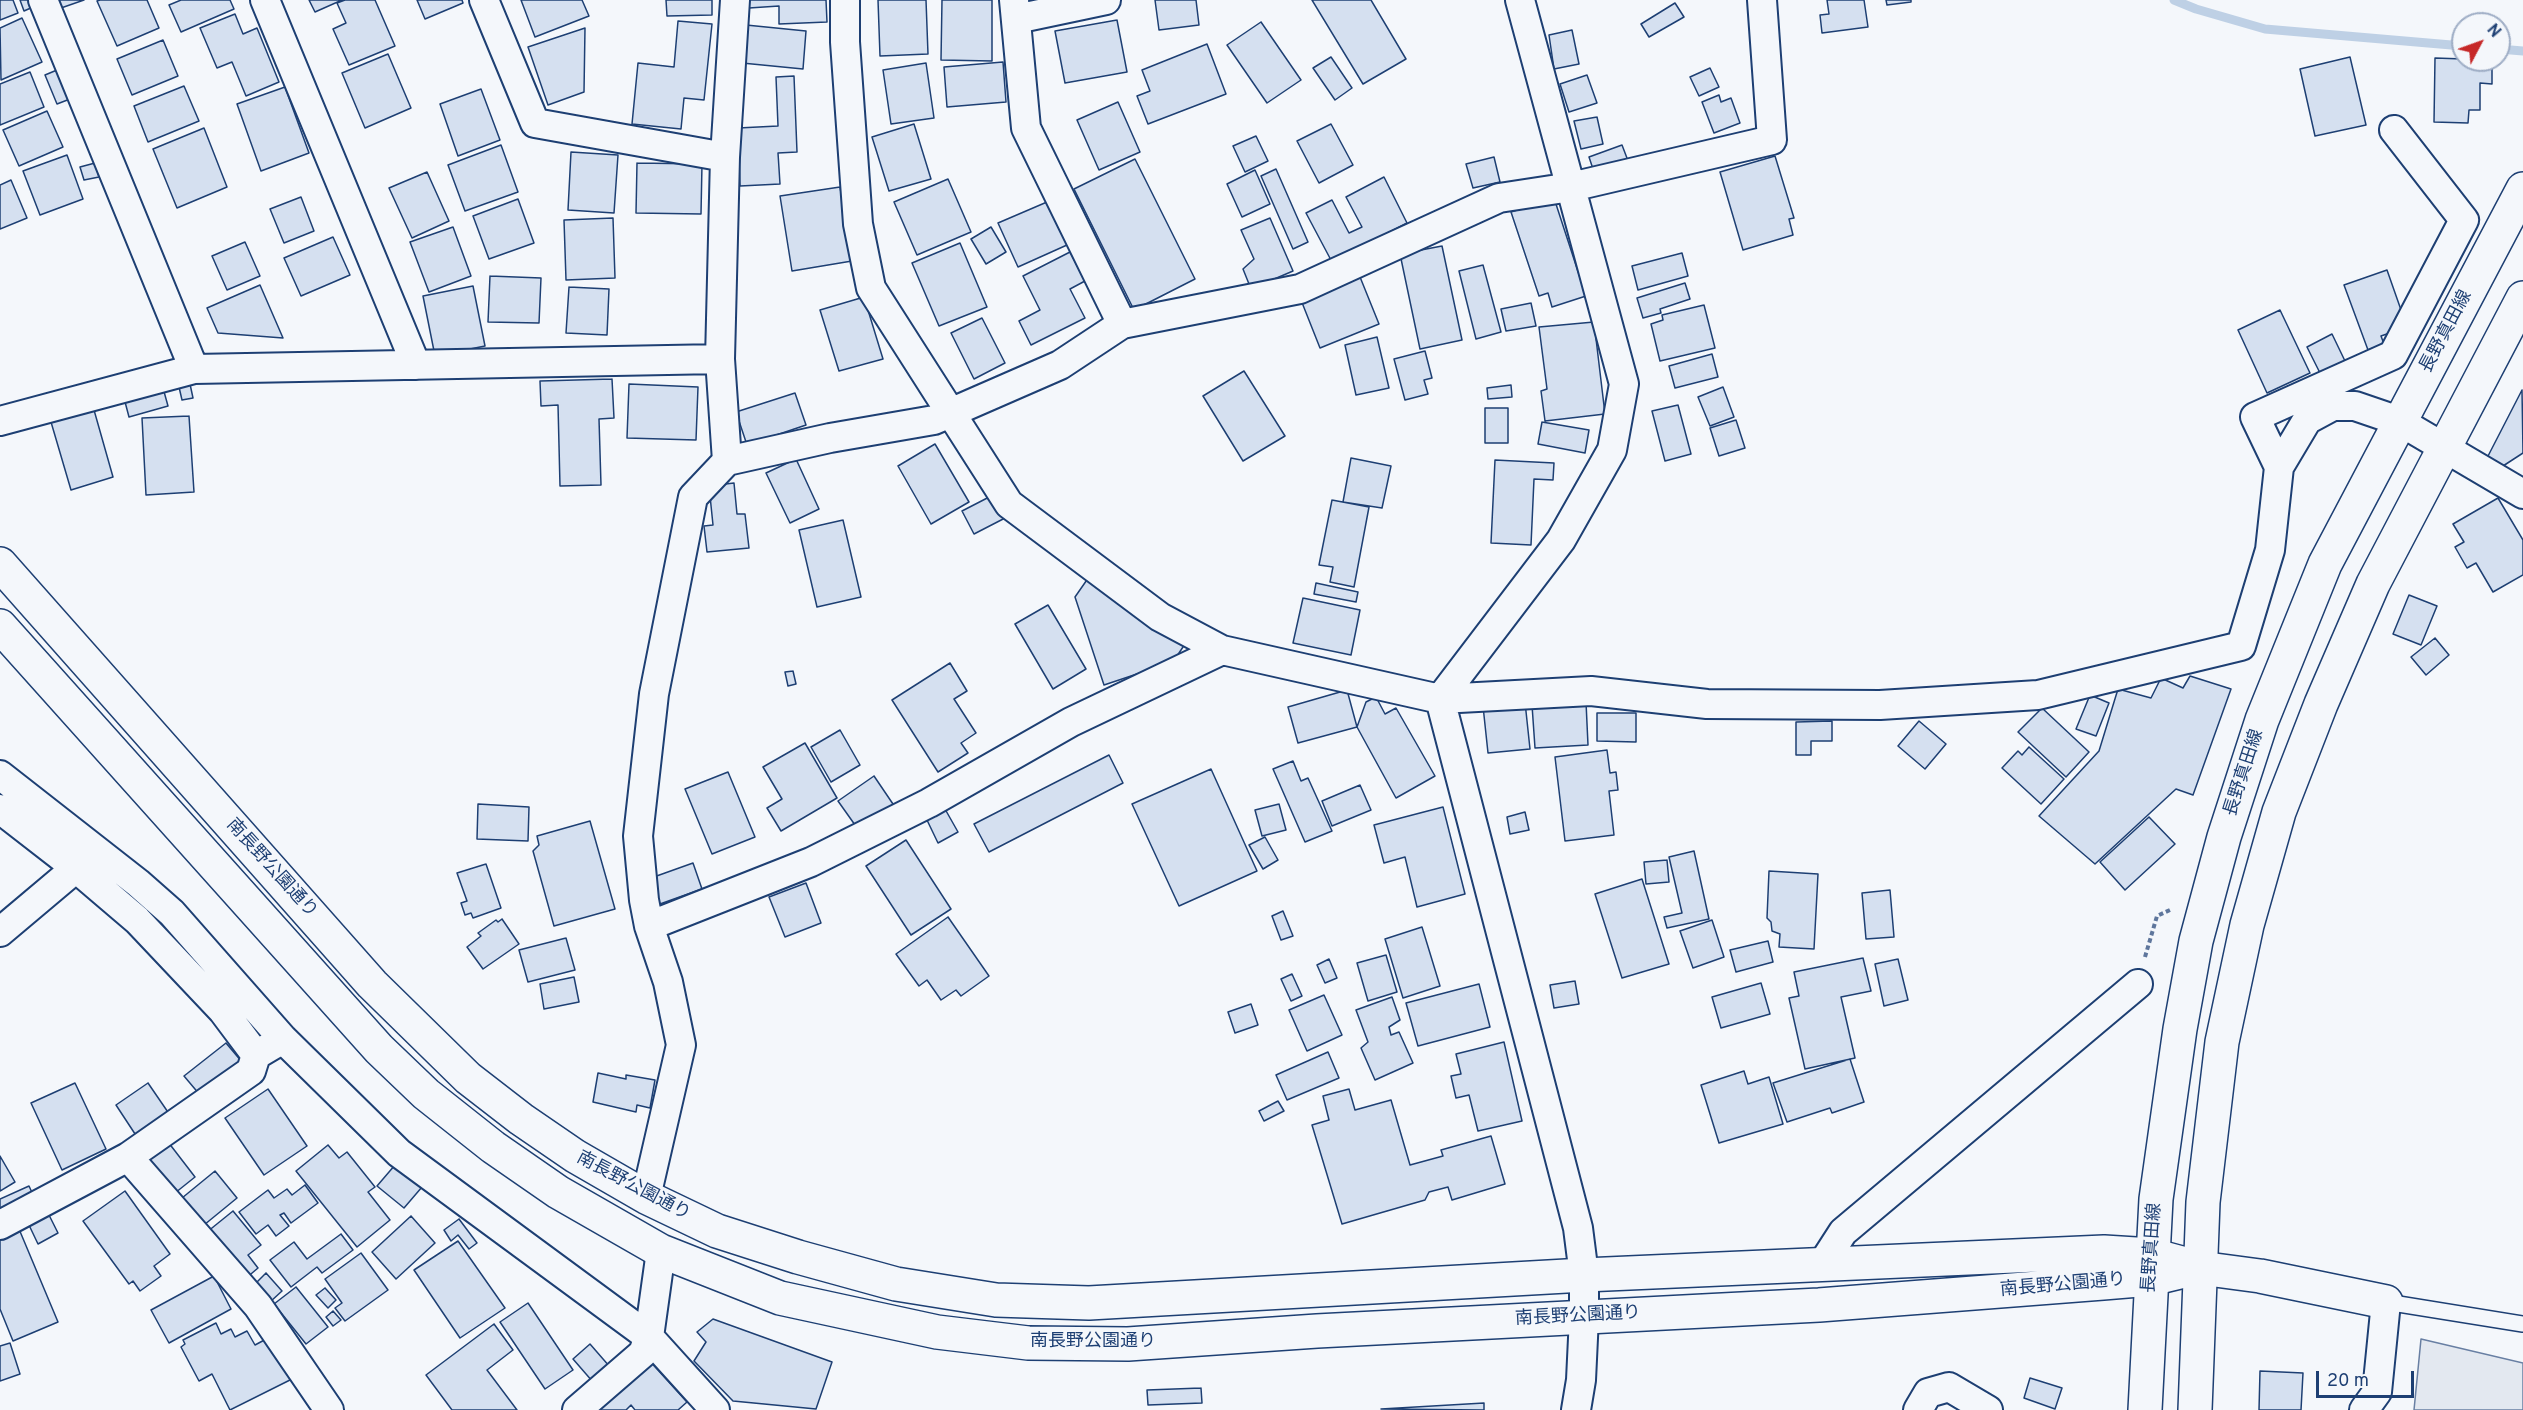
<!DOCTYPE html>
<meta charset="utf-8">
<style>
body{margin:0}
#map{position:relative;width:2523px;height:1410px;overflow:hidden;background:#f4f7fb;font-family:Overpass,sans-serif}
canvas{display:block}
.north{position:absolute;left:2451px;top:12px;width:60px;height:60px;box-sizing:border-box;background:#f4f7fb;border:2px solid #9eadc5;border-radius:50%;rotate:49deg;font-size:16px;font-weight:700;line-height:24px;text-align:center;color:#1d3f73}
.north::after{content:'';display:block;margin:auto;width:21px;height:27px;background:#c62828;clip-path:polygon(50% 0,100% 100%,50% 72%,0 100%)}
.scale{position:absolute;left:2316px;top:1371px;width:98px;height:27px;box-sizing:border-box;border:3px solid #1d3f73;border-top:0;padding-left:8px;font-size:18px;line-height:21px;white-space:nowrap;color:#1d3f73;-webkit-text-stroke:4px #f4f7fb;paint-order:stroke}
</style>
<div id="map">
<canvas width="2523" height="1410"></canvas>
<div class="north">N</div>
<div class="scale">20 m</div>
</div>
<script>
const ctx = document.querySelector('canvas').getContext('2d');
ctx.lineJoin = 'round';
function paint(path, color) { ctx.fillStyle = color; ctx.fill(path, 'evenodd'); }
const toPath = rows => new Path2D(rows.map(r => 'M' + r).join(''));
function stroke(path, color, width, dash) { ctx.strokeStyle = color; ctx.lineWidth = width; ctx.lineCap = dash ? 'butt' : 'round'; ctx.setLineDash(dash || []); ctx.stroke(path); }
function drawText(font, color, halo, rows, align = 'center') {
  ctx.font = font + ' Overpass,"Noto Sans JP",sans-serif'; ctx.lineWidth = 4.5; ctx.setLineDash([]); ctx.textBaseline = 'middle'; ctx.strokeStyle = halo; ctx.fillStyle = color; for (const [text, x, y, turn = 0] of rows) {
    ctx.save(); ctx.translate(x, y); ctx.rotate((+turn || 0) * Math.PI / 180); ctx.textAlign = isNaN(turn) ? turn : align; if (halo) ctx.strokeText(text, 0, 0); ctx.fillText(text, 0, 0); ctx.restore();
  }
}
const parking = toPath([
 [2421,1339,2523,1363,2523,1410,2414,1410,2421,1339]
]);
paint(parking, '#e3e8f0');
stroke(parking, '#687fa3', 1.5);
stroke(toPath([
 [2174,0,2196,9,2265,29,2463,46],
 [2499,49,2523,51]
]), '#bed0e5', 9);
const building = toPath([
 [0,0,13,0,18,13,0,20,0,0],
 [20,0,30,0,33,7,24,11,20,0],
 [58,0,84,0,61,8,58,0],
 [100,0,147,0,159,28,117,46,97,1,100,0],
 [181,0,230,0,234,9,181,32,169,5,181,0],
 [309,0,342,0,315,12,309,0],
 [345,0,375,0,395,46,349,65,333,29,346,23,337,3,345,0],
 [417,0,462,0,463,3,425,19,417,0],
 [521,0,582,0,589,16,535,37,521,0],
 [666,0,712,0,712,15,667,16,666,0],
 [748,0,826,0,827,22,779,24,779,6,749,8,748,0],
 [878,0,926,0,928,54,880,56,878,0],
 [942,0,992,0,992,61,941,60,942,0],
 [1155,0,1196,0,1199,25,1159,30,1155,0],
 [1312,0,1371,0,1406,59,1363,84,1312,0],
 [1827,0,1864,0,1868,27,1822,33,1820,15,1829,14,1827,0],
 [1886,0,1911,0,1911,2,1887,5,1886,0],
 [1675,3,1684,17,1649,37,1641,24,1675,3],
 [235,14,243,34,257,28,279,82,246,96,232,62,217,68,200,28,235,14],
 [22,18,42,62,1,80,0,28,22,18],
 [1117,20,1127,72,1065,83,1055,31,1117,20],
 [678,21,712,24,704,100,684,98,681,129,632,124,638,63,674,67,678,21],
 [1261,22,1301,80,1267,103,1227,45,1261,22],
 [746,25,806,31,803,69,742,63,746,25],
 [585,28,584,92,548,105,528,47,585,28],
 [1572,30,1579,64,1554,69,1549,35,1572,30],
 [163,40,178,76,132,95,117,59,163,40],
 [1207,44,1226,94,1148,124,1137,96,1150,91,1142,70,1207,44],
 [388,54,411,108,365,128,342,73,388,54],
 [1331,57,1352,88,1335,100,1313,68,1331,57],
 [2350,57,2366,125,2315,136,2300,69,2350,57],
 [2435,58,2492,60,2492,84,2480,83,2480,110,2469,110,2468,123,2434,122,2435,58],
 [1003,62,1006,102,947,107,944,67,1003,62],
 [926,63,934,118,891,124,883,70,926,63],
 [1710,68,1719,87,1699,96,1690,77,1710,68],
 [57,70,70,99,57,104,45,75,57,70],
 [30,72,44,107,0,125,0,84,30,72],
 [1587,75,1597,103,1569,112,1560,84,1587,75],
 [794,76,797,152,778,153,780,184,740,186,738,128,778,126,776,77,794,76],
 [184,86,199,121,148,142,134,106,184,86],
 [285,87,309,153,261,171,237,104,285,87],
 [481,89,500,140,458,156,440,104,481,89],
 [1719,95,1721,102,1731,98,1740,123,1714,133,1702,102,1719,95],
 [1118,102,1140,152,1099,170,1077,120,1118,102],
 [47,111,63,147,19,166,3,130,47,111],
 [1597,117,1603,144,1581,149,1574,121,1597,117],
 [914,124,931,179,889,191,872,137,914,124],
 [1331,124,1353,165,1319,183,1297,141,1331,124],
 [204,128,227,187,177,208,153,149,204,128],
 [1256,136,1268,161,1245,172,1233,146,1256,136],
 [501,145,518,192,465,211,448,165,501,145],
 [1622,145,1630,166,1596,178,1589,157,1622,145],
 [571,152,618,155,614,213,568,210,571,152],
 [67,155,83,199,40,215,23,171,67,155],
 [1775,156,1794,218,1789,219,1793,235,1743,250,1720,172,1775,156],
 [1494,157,1500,182,1473,188,1466,164,1494,157],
 [1135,159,1195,279,1134,310,1074,189,1135,159],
 [95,163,99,177,84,180,80,167,95,163],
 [637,163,702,164,701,214,636,213,637,163],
 [1276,169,1308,242,1293,249,1261,176,1276,169],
 [1255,170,1270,204,1242,217,1227,184,1255,170],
 [427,172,449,221,412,238,389,188,427,172],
 [1384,177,1407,223,1332,262,1306,213,1332,200,1349,233,1362,227,1346,197,1384,177],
 [948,179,971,232,917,255,894,202,948,179],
 [11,180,27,218,0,229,0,185,11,180],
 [840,187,852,261,792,271,780,196,840,187],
 [301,197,314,231,284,243,270,209,301,197],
 [1554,198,1586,296,1552,307,1548,293,1539,296,1511,212,1554,198],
 [518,199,534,243,489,259,473,216,518,199],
 [1047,202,1067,245,1018,267,998,223,1047,202],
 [613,218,615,278,566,280,564,220,613,218],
 [1270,218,1293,271,1251,289,1243,269,1254,259,1241,230,1270,218],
 [453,227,471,276,429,292,410,242,453,227],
 [991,227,1006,252,986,264,971,239,991,227],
 [333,237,350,275,301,296,284,258,333,237],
 [245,242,260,276,227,290,212,256,245,242],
 [960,243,987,307,939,326,912,263,960,243],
 [1442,246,1462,340,1420,349,1400,254,1442,246],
 [1070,252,1085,281,1070,289,1085,318,1031,345,1019,321,1040,310,1023,276,1070,252],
 [1682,253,1688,276,1638,290,1632,266,1682,253],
 [1483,265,1501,332,1476,339,1459,271,1483,265],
 [2387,270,2407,327,2381,336,2384,344,2368,350,2344,285,2387,270],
 [1358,272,1379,324,1320,348,1299,295,1358,272],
 [490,276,541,278,539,323,488,322,490,276],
 [1685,283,1690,299,1660,309,1661,313,1643,318,1637,298,1685,283],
 [260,285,283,338,218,333,207,308,260,285],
 [473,286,485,346,435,356,423,296,473,286],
 [569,287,609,289,607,335,566,333,569,287],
 [864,297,883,359,839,371,820,310,864,297],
 [1531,303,1536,326,1506,331,1501,309,1531,303],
 [1704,305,1715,348,1660,361,1651,324,1663,320,1662,315,1704,305],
 [2280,310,2310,373,2267,393,2238,330,2280,310],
 [982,318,1005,363,974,379,951,333,982,318],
 [1594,322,1605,414,1545,421,1541,391,1547,389,1539,327,1594,322],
 [2332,334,2345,361,2320,373,2307,347,2332,334],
 [1377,337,1389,388,1356,395,1345,345,1377,337],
 [1425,351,1432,378,1424,380,1428,394,1405,400,1394,359,1425,351],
 [1712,354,1718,377,1675,388,1669,366,1712,354],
 [1244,371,1285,436,1243,461,1203,396,1244,371],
 [612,379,614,418,599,419,601,485,560,486,558,405,541,406,540,381,612,379],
 [190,384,193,398,182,400,179,387,190,384],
 [629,384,698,387,696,440,627,438,629,384],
 [1511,385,1512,397,1488,399,1487,388,1511,385],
 [1723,387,1734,417,1710,426,1698,397,1723,387],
 [163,388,168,406,129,417,124,398,163,388],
 [2522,390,2523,453,2503,466,2487,458,2522,390],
 [795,393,806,425,747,445,736,412,795,393],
 [1678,405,1691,454,1665,461,1652,411,1678,405],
 [1485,408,1508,408,1508,443,1485,443,1485,408],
 [94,410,113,477,71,490,51,422,94,410],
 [189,416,194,492,146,495,142,418,189,416],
 [1736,420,1745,448,1719,456,1710,428,1736,420],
 [1542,422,1589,430,1585,453,1538,444,1542,422],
 [935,444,969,502,931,524,898,466,935,444],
 [1351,458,1391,466,1382,508,1343,502,1351,458],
 [796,459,819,509,790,523,766,473,796,459],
 [1495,460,1554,463,1553,480,1534,479,1531,545,1491,543,1495,460],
 [734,483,737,514,745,514,749,548,707,552,704,526,713,525,709,486,734,483],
 [995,494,1007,517,974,534,962,511,995,494],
 [2498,498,2523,540,2523,575,2493,592,2476,563,2467,568,2455,547,2464,542,2453,524,2498,498],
 [1332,500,1369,507,1354,587,1330,582,1333,567,1319,565,1332,500],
 [843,520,861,597,817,607,799,530,843,520],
 [1091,574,1187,641,1173,662,1104,685,1075,597,1091,574],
 [1316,583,1358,592,1356,602,1314,594,1316,583],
 [2409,595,2437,606,2421,645,2393,634,2409,595],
 [1303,598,1360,610,1351,655,1293,643,1303,598],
 [1048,605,1086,669,1053,689,1015,624,1048,605],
 [2435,638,2449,655,2426,675,2411,657,2435,638],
 [950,663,967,691,954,699,976,733,961,743,968,753,938,772,892,700,950,663],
 [793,671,796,684,788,686,785,672,793,671],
 [2190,676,2231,689,2193,795,2176,789,2095,864,2039,816,2099,751,2118,689,2151,698,2161,678,2183,688,2190,676],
 [1347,690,1357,727,1298,743,1288,707,1347,690],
 [2090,695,2109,703,2096,736,2076,729,2090,695],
 [1376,697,1385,714,1396,708,1435,776,1396,798,1357,727,1366,702,1376,697],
 [1525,702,1530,749,1488,753,1483,706,1525,702],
 [1586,702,1588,745,1535,748,1532,705,1586,702],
 [2042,708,2089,752,2066,777,2018,732,2042,708],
 [1597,713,1636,713,1636,742,1597,741,1597,713],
 [1832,721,1832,741,1811,741,1811,755,1796,755,1796,722,1832,721],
 [1919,721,1946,744,1925,769,1898,746,1919,721],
 [840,730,860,765,831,782,811,747,840,730],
 [805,743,837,798,781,831,767,808,782,799,763,767,805,743],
 [2029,747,2064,779,2041,804,2002,768,2018,751,2022,755,2029,747],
 [1607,750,1610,773,1616,772,1618,790,1609,791,1614,835,1565,841,1555,757,1607,750],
 [1109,755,1123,783,989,852,974,824,1109,755],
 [1293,761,1301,781,1308,778,1332,831,1305,842,1273,769,1293,761],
 [1211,769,1257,871,1179,906,1132,804,1211,769],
 [728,772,755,837,712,854,685,789,728,772],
 [874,776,895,807,860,832,838,801,874,776],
 [1360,785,1371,810,1332,826,1322,801,1360,785],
 [478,804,529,807,528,841,477,839,478,804],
 [1279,804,1286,830,1262,836,1255,810,1279,804],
 [1443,807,1465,894,1417,907,1405,857,1384,863,1374,825,1443,807],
 [945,809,958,832,938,843,926,818,945,809],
 [1525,812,1529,830,1510,834,1507,817,1525,812],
 [2149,817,2175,844,2125,890,2100,862,2149,817],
 [590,821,615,909,554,926,533,851,539,845,537,836,590,821],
 [1265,837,1278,860,1263,869,1249,845,1265,837],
 [906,840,951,909,911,935,866,866,906,840],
 [1694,851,1709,919,1667,928,1664,917,1682,913,1669,857,1694,851],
 [1667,860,1669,882,1646,884,1644,862,1667,860],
 [693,863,702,889,660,904,651,878,693,863],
 [486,864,501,908,473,918,471,913,465,915,461,903,467,901,457,873,486,864],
 [1769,871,1818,874,1814,949,1779,947,1780,934,1772,931,1771,922,1767,918,1769,871],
 [1642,879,1669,964,1622,978,1595,894,1642,879],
 [806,883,821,923,785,937,769,897,806,883],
 [1890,890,1894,937,1866,939,1862,893,1890,890],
 [1283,911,1293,936,1281,940,1272,916,1283,911],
 [948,917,989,976,961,996,956,990,941,1000,927,980,919,986,896,954,948,917],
 [502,919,519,944,483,969,467,947,481,936,478,933,496,920,498,922,502,919],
 [1712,920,1724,957,1693,968,1680,931,1712,920],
 [1422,927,1440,986,1403,998,1385,939,1422,927],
 [566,938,575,970,528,982,519,950,566,938],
 [1768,941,1773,962,1736,972,1730,950,1768,941],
 [1386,955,1397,992,1368,1001,1357,963,1386,955],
 [1863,958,1871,991,1841,997,1855,1058,1805,1069,1789,998,1799,996,1794,972,1863,958],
 [1329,959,1337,978,1325,983,1317,965,1329,959],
 [1898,959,1908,1000,1884,1006,1875,964,1898,959],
 [1292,974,1302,996,1291,1001,1281,979,1292,974],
 [574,977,579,1002,544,1009,540,984,574,977],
 [1575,981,1579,1004,1554,1008,1550,985,1575,981],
 [1761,983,1770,1014,1721,1028,1712,997,1761,983],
 [1479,984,1490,1027,1418,1046,1406,1003,1479,984],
 [1324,995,1342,1035,1307,1051,1289,1010,1324,995],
 [1392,997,1400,1020,1389,1027,1391,1035,1399,1032,1413,1063,1375,1080,1361,1048,1368,1042,1356,1010,1392,997],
 [1251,1004,1258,1025,1235,1033,1228,1012,1251,1004],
 [1504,1042,1522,1121,1478,1131,1469,1095,1456,1098,1451,1076,1461,1074,1456,1054,1504,1042],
 [226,1043,242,1062,200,1095,184,1076,226,1043],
 [1328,1052,1339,1078,1287,1100,1276,1075,1328,1052],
 [1850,1059,1864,1102,1832,1113,1830,1108,1787,1122,1773,1083,1850,1059],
 [1744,1071,1748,1084,1769,1077,1783,1124,1719,1143,1701,1085,1744,1071],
 [598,1073,626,1079,626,1075,655,1080,650,1108,637,1105,636,1112,593,1102,598,1073],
 [75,1083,106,1149,62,1170,31,1103,75,1083],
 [148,1083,172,1118,139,1140,116,1105,148,1083],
 [268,1089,307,1146,264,1175,225,1118,268,1089],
 [1349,1089,1355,1110,1391,1100,1410,1165,1443,1156,1441,1150,1491,1136,1505,1184,1452,1200,1448,1187,1429,1192,1425,1200,1342,1224,1312,1125,1329,1120,1323,1096,1349,1089],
 [1278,1101,1284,1111,1264,1121,1259,1111,1278,1101],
 [165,1138,195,1177,175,1193,145,1154,165,1138],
 [328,1145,339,1158,347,1152,375,1187,368,1192,390,1220,357,1247,296,1171,328,1145],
 [0,1156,15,1182,0,1191,0,1156],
 [395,1165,422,1187,404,1208,377,1186,395,1165],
 [215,1171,237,1198,204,1225,182,1198,215,1171],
 [305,1185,318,1203,291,1223,284,1213,280,1215,289,1226,276,1236,268,1225,256,1234,239,1212,268,1190,274,1198,287,1189,292,1195,305,1185],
 [29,1186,35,1199,0,1214,0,1199,29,1186],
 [125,1191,170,1254,154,1266,161,1276,140,1291,133,1281,129,1284,83,1221,125,1191],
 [233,1211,261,1245,248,1255,258,1268,245,1279,207,1232,233,1211],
 [48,1213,58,1233,38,1244,28,1223,48,1213],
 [411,1216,435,1243,396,1279,372,1252,411,1216],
 [459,1219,477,1243,469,1249,458,1235,451,1241,444,1230,459,1219],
 [19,1229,58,1322,13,1341,0,1309,0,1237,19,1229],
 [341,1234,353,1250,322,1273,317,1267,291,1287,270,1260,294,1242,307,1259,341,1234],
 [458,1241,505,1308,460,1338,414,1270,458,1241],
 [361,1253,388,1290,345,1321,335,1308,342,1303,325,1279,361,1253],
 [266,1273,282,1291,270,1302,254,1285,266,1273],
 [214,1276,231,1309,169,1343,151,1310,214,1276],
 [296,1287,328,1327,306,1344,274,1304,296,1287],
 [325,1288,336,1300,328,1308,316,1295,325,1288],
 [528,1303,573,1370,545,1389,500,1322,528,1303],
 [333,1311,341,1320,333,1326,326,1317,333,1311],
 [713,1319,832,1362,816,1409,733,1401,694,1361,706,1342,697,1332,713,1319],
 [216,1323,221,1334,231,1329,235,1337,247,1331,255,1345,270,1337,292,1379,230,1410,212,1374,199,1381,181,1347,185,1344,183,1340,216,1323],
 [494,1324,513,1350,487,1370,517,1410,452,1410,426,1375,494,1324],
 [10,1343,20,1374,0,1381,0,1346,10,1343],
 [590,1344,610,1367,593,1382,573,1359,590,1344],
 [647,1358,687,1402,678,1410,635,1410,631,1405,626,1410,592,1410,647,1358],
 [2260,1371,2303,1373,2301,1410,2259,1410,2260,1371],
 [2030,1378,2062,1388,2055,1409,2024,1398,2030,1378],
 [1201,1388,1202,1403,1148,1405,1147,1390,1201,1388],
 [1484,1403,1484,1410,1381,1409,1484,1403]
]);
paint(building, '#d5e0f0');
stroke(building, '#1d3f73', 1.5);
const service = toPath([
 [2386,1302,2523,1324]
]);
const minor = toPath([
 [43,0,194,369],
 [265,0,416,365],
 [484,0,535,123,725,157],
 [845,0,845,42,858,224,871,288,1009,504,1160,617,1222,650,1440,699,1591,691,1707,704,1880,705,2038,695,2241,646,2270,550,2279,467,2307,420,2333,406,2355,406,2399,421,2523,494],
 [1014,0,1026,128,1122,324],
 [1016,19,1106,0],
 [0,421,194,369,720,359],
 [727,461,830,438,934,420,1060,365,1122,324,1300,289,1499,198,1571,187,1772,140,1762,0],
 [2279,467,2255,417,2393,355,2464,220,2394,130],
 [1440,699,1561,540,1612,450,1624,384,1520,0],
 [1440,699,1578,1228,1584,1275,1584,1317,1581,1380,1576,1410],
 [0,775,138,883,172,913,283,1039,399,1153,649,1337,643,1353,577,1410],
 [0,809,76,868,137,920,223,1011,256,1055,283,1039],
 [649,926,811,862,929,803,1071,722,1222,650],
 [0,932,76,868],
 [128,1157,258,1306,329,1410],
 [646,1197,681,1045,668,982,649,926,644,900,638,836,654,694,693,497,727,461,720,359,725,157,735,0],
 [0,1225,128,1157,251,1071,256,1055],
 [661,1251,649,1337,715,1410],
 [1823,1263,1843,1232,2138,984],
 [1918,1410,1928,1393,1949,1387,1988,1410],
 [2364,1410,2377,1392,2386,1302]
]);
const tertiary = toPath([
 [0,564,372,984,468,1078,521,1119,575,1156,646,1197,717,1231,798,1257,896,1284,996,1300,1089,1303,1584,1275,2104,1252,2152,1255,2200,1268,2260,1276,2386,1302],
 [0,626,379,1049,426,1094,493,1147,558,1192,661,1251,780,1298,937,1332,1028,1343,1128,1344,1317,1331,1819,1305,2103,1283,2151,1279,2180,1272]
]);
const primary = toPath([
 [2145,1410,2156,1199,2180,1029,2196,941,2224,837,2262,720,2325,564,2523,189],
 [2195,1410,2203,1202,2222,1042,2247,925,2279,812,2321,704,2373,584,2523,298]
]);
stroke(service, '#1d3f73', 18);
stroke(minor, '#1d3f73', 32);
stroke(tertiary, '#1d3f73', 36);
stroke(primary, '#1d3f73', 36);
stroke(toPath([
 [2145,957,2157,916,2172,909]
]), '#5e769c', 4, [4.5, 3]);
stroke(service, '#f4f7fb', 15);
stroke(minor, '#f4f7fb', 28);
stroke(tertiary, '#f4f7fb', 33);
stroke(primary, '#f4f7fb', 33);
drawText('18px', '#1d3f73', '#f4f7fb', [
 ["長野真田線",2447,332,-62],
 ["長野真田線",2245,773,-72],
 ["南長野公園通り",271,869,48],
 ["南長野公園通り",633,1187,28],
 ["長野真田線",2153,1248,-86],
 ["南長野公園通り",2063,1286,-5],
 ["南長野公園通り",1578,1317,-3],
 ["南長野公園通り",1093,1342]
]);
</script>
